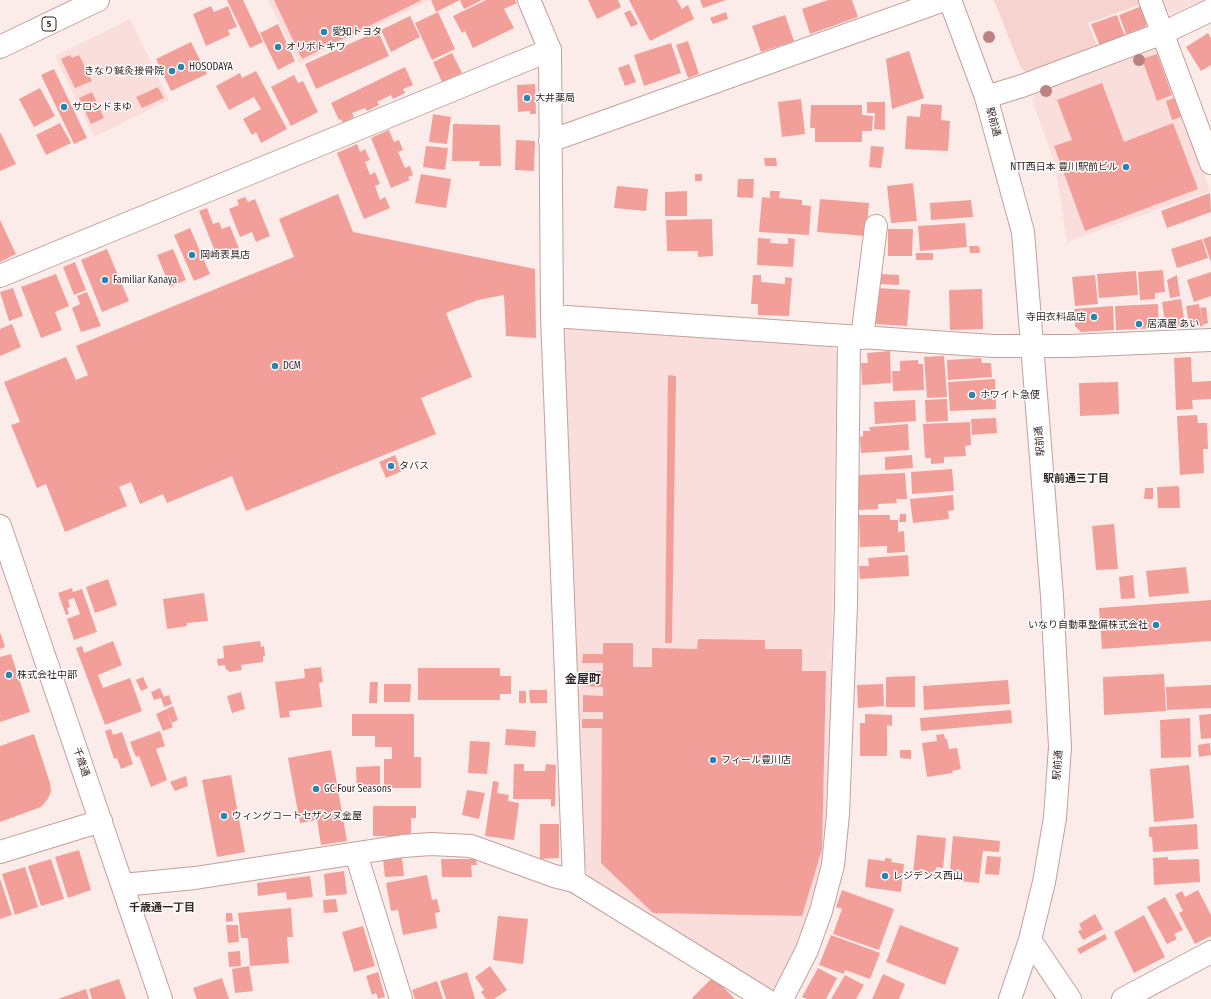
<!DOCTYPE html>
<meta charset="utf-8">
<style>
body{margin:0}
canvas{display:block;background:#fbecea}
</style>
<canvas width="1211" height="999"></canvas>
<script>
const ctx = document.querySelector('canvas').getContext('2d');
ctx.lineJoin = 'round';
function paint(path, color) { ctx.fillStyle = color; ctx.fill(path, 'evenodd'); }
const toPath = rows => new Path2D(rows.map(r => 'M' + r).join(''));
function stroke(path, color, width, dash) { ctx.strokeStyle = color; ctx.lineWidth = width; ctx.lineCap = dash ? 'butt' : 'round'; ctx.setLineDash(dash || []); ctx.stroke(path); }
function drawText(font, color, halo, rows, align = 'center') {
  ctx.font = font + ' "Fira Sans Condensed","Noto Sans JP",sans-serif'; ctx.lineWidth = 3; ctx.setLineDash([]); ctx.textBaseline = 'middle'; ctx.strokeStyle = halo; ctx.fillStyle = color; for (const [text, x, y, turn = 0] of rows) {
    ctx.save(); ctx.translate(x, y); ctx.rotate((+turn || 0) * Math.PI / 180); ctx.textAlign = isNaN(turn) ? turn : align; if (halo) ctx.strokeText(text, 0, 0); ctx.fillText(text, 0, 0); ctx.restore();
  }
}
paint(toPath([
 [268,0,430,0,299,64],
 [1162,0,1202,0,1172,14,1166,10],
 [130,19,169,100,94,137,55,56],
 [1157,49,1161,51,1210,191,1067,242,1055,165,1032,99,1038,92],
 [570,326,830,345,837,353,829,808,822,860,811,908,784,973,775,987,764,988,590,879,584,868,562,333]
]), '#fadedb');
paint(toPath([
 [994,0,1144,0,1145,3,1088,23,1098,48,1027,74,1020,66]
]), '#f6d3cf');
paint(toPath([
 [227,0,243,0,263,42,250,48],
 [274,0,422,0,302,59],
 [431,0,482,0,464,9,460,0,436,12],
 [486,0,515,0,517,3,504,9,514,28,473,48,465,31,462,33,453,16],
 [588,0,618,0,621,7,597,19],
 [629,0,677,0,682,9,688,5,694,19,650,41],
 [700,0,726,0,703,8],
 [828,0,852,0,858,17,810,34,802,9],
 [1144,5,1149,19,1145,27,1126,34,1119,15],
 [211,6,214,12,228,6,237,27,228,30,230,35,206,46,193,14],
 [630,10,638,24,631,27,624,13],
 [438,12,455,49,432,60,415,23],
 [726,12,728,19,713,24,710,18],
 [785,15,794,41,761,52,752,26],
 [1117,15,1125,37,1100,46,1091,24],
 [410,16,420,37,391,52,381,30],
 [278,24,295,61,278,70,260,33],
 [378,31,389,56,316,89,305,64],
 [1208,33,1211,38,1211,65,1201,71,1186,47],
 [688,41,699,74,688,78,676,45],
 [191,42,207,74,171,91,156,59],
 [671,43,681,73,644,86,634,55],
 [909,51,924,98,892,109,886,59],
 [452,53,462,73,442,82,433,62],
 [1157,54,1172,95,1157,101,1142,59],
 [70,55,72,58,79,55,92,81,75,88,61,59],
 [629,64,636,82,625,86,618,68],
 [405,67,413,85,403,89,405,93,393,99,391,95,377,102,379,105,367,111,365,108,352,113,354,117,343,123,341,119,339,120,331,103],
 [54,69,87,138,74,144,41,75],
 [256,71,287,129,261,143,256,132,252,135,243,119,261,109,254,97,229,110,216,86,240,73,242,78],
 [294,75,298,83,303,81,318,112,291,126,271,87],
 [1102,83,1124,142,1173,123,1198,189,1085,231,1054,146,1072,140,1057,100],
 [535,84,536,114,530,114,530,111,518,112,517,85],
 [158,87,164,98,142,108,136,97],
 [40,88,55,116,34,127,19,99],
 [92,92,104,118,91,124,79,98],
 [1174,98,1181,117,1172,120,1166,101],
 [801,99,805,134,782,137,778,102],
 [867,102,885,102,885,130,874,129,875,113,867,113],
 [921,104,942,105,941,120,950,121,948,151,905,149,907,116,920,117],
 [811,105,862,105,862,115,873,116,872,131,862,131,862,142,815,142,815,128,810,128],
 [433,114,451,117,447,144,429,142],
 [60,123,71,143,46,155,36,135],
 [453,124,500,125,501,166,479,166,480,161,452,161],
 [389,130,394,142,399,140,403,150,398,152,405,168,410,166,413,175,408,177,410,180,391,188,371,138],
 [0,132,16,164,0,171],
 [516,140,535,141,534,171,515,170],
 [357,144,360,152,365,149,370,160,365,162,370,175,375,172,380,184,375,186,380,200,385,197,390,208,364,219,337,153],
 [426,146,448,148,445,170,423,167],
 [871,146,884,147,881,168,869,167],
 [764,158,776,158,777,166,765,166],
 [421,174,451,179,446,208,415,203],
 [695,174,702,174,702,181,695,181],
 [738,179,754,179,753,198,737,197],
 [913,183,917,221,891,223,887,186],
 [617,186,648,189,646,211,614,208],
 [687,191,687,216,665,216,665,192],
 [770,191,780,191,779,198,802,200,802,205,811,206,809,235,759,232,762,197,770,198],
 [1210,193,1211,212,1167,228,1161,211],
 [338,194,353,232,535,269,536,338,506,336,504,295,478,300,446,313,472,377,421,398,436,434,246,511,232,476,167,503,163,494,140,504,131,482,119,487,127,506,65,532,46,484,37,488,11,425,20,422,4,382,66,357,76,380,88,375,76,346,294,257,279,219],
 [245,197,248,202,255,199,270,236,256,242,252,232,240,237,229,209,239,205,237,200],
 [820,199,869,203,866,236,817,232],
 [971,200,973,217,931,220,930,203],
 [207,208,213,224,219,222,222,229,230,226,240,251,218,259,199,211],
 [712,219,713,256,698,257,698,251,667,251,666,220],
 [0,220,16,254,0,262],
 [965,223,967,247,920,251,918,226],
 [190,228,210,274,194,281,174,235],
 [888,229,913,229,912,256,888,256],
 [1211,236,1211,262,1203,239],
 [758,238,771,239,770,243,788,244,788,238,795,239,793,267,757,265],
 [1202,239,1208,258,1177,268,1171,249],
 [969,246,979,246,980,253,970,253],
 [107,249,129,301,102,312,81,260],
 [173,249,186,280,170,287,157,255],
 [916,253,933,253,933,260,916,260],
 [75,262,86,290,74,295,63,267],
 [1163,270,1165,292,1155,293,1155,299,1140,300,1138,272],
 [1136,271,1138,295,1099,298,1097,274],
 [1211,272,1211,296,1194,302,1187,280],
 [56,274,69,306,55,312,62,330,41,338,21,287],
 [881,274,899,275,899,285,881,284],
 [753,275,761,275,761,282,785,284,785,277,792,278,789,316,758,315,758,304,751,304],
 [1095,275,1098,304,1075,306,1072,277],
 [1177,275,1180,296,1170,298,1167,280],
 [13,288,23,316,9,321,0,292],
 [877,288,910,290,907,326,874,324],
 [982,289,983,329,950,330,949,290],
 [87,292,101,326,81,332,72,308,80,304,77,296],
 [1181,299,1185,325,1166,328,1162,302],
 [1158,304,1159,328,1116,330,1115,306],
 [1199,304,1203,326,1190,328,1186,306],
 [1113,306,1114,330,1081,332,1075,326,1074,309],
 [1206,307,1208,323,1203,325,1200,308],
 [12,324,21,347,0,356,0,329],
 [890,351,891,383,862,385,861,363,868,363,867,353],
 [944,356,947,397,927,398,924,357],
 [1191,357,1192,382,1211,381,1211,399,1192,400,1193,409,1176,410,1174,358],
 [981,358,982,363,991,363,992,377,948,380,947,360],
 [918,360,918,364,923,364,924,390,893,391,892,371,900,371,900,361],
 [668,375,676,376,672,643,665,643],
 [995,379,996,409,950,411,948,382],
 [1118,382,1119,414,1080,416,1079,383],
 [947,399,948,421,926,422,925,400],
 [915,400,916,421,875,424,874,402],
 [1197,415,1198,423,1207,423,1208,449,1203,449,1204,473,1180,475,1177,416],
 [996,418,997,433,972,435,971,419],
 [970,422,971,445,965,446,966,456,944,457,944,463,931,464,931,458,925,458,923,424],
 [908,424,909,450,861,453,860,437,863,436,863,431,870,431,869,427],
 [395,455,402,471,386,478,379,462],
 [912,455,913,468,885,470,885,457],
 [952,469,954,491,912,494,911,472],
 [905,473,907,499,896,499,897,503,878,504,878,509,859,510,858,475],
 [1179,486,1180,508,1158,508,1157,487],
 [1145,488,1153,488,1153,499,1144,499],
 [953,495,954,510,948,511,949,519,913,523,910,499],
 [900,514,906,514,906,522,899,522],
 [859,515,890,515,890,520,898,520,898,532,904,531,905,552,887,553,887,546,860,547],
 [1114,524,1118,569,1096,570,1092,526],
 [908,555,909,576,860,579,859,566,869,566,868,558],
 [1186,567,1189,593,1149,597,1146,571],
 [1133,575,1135,598,1121,599,1119,577],
 [108,579,117,605,95,613,86,587],
 [72,588,73,592,82,589,97,632,74,640,67,619,80,614,74,598,68,600,70,607,67,608,69,614,66,615,58,593],
 [204,593,208,621,187,623,187,626,167,629,163,599],
 [1211,600,1211,641,1102,649,1099,608],
 [0,632,5,647,0,649],
 [698,639,765,640,765,649,802,649,802,671,826,671,822,849,802,916,653,913,601,863,602,728,582,728,582,719,603,719,603,712,583,712,583,695,603,696,603,687,582,686,583,671,603,671,603,663,582,663,583,654,603,654,603,643,633,643,633,667,652,667,652,648,697,649],
 [113,641,122,665,98,675,103,688,130,678,142,711,105,725,76,648,82,646,84,653],
 [260,641,261,647,264,646,265,656,263,656,263,662,241,665,242,670,229,672,228,670,226,670,225,665,218,666,217,659,224,658,223,646],
 [11,654,30,712,0,722,0,657],
 [321,667,323,682,319,683,322,707,289,711,290,717,280,718,275,682,305,678,304,669],
 [418,668,500,668,500,676,511,676,511,694,500,694,500,700,418,700],
 [1164,674,1166,711,1104,715,1103,677],
 [915,676,915,707,886,707,886,677],
 [143,677,148,688,141,691,136,680],
 [1008,680,1010,704,924,710,923,686],
 [370,682,378,682,377,703,369,703],
 [384,684,411,684,410,702,384,702],
 [883,684,884,706,858,708,857,685],
 [1211,685,1211,708,1167,710,1166,687],
 [160,688,164,697,169,695,172,704,164,707,161,698,154,700,151,692],
 [529,690,547,690,547,703,530,703],
 [519,691,526,691,526,703,519,703],
 [241,692,245,709,232,713,227,696],
 [173,706,178,720,172,723,167,712,173,727,163,731,156,714],
 [1011,710,1012,723,921,731,920,718],
 [352,714,414,714,414,757,421,757,421,788,384,788,384,759,392,759,392,747,375,747,375,736,352,736],
 [865,714,892,715,892,726,887,725,887,756,860,756,860,723,865,723],
 [1211,714,1211,738,1201,739,1199,715],
 [1190,718,1191,757,1161,758,1160,720],
 [111,729,113,735,122,732,133,764,121,769,117,758,114,759,105,731],
 [506,729,536,731,535,747,505,745],
 [160,731,165,746,156,749,167,780,151,787,139,756,136,757,130,742],
 [34,734,50,783,51,792,47,800,41,807,0,822,0,746],
 [944,734,945,739,947,739,949,749,957,748,961,769,952,771,953,773,927,777,922,743,937,741,936,735],
 [470,741,490,742,487,774,468,773],
 [1210,743,1211,755,1199,757,1198,745],
 [331,750,347,841,321,845,317,820,300,823,288,758],
 [900,750,911,750,911,759,900,758],
 [514,764,524,764,524,771,545,771,546,764,556,765,555,806,551,807,551,799,513,799],
 [1189,765,1194,818,1154,822,1150,769],
 [380,766,380,789,357,790,356,767],
 [231,775,245,852,217,857,202,780],
 [186,776,188,786,175,791,170,782],
 [493,781,499,782,497,793,509,795,508,801,519,803,514,840,485,836],
 [467,790,485,793,479,819,462,815],
 [373,806,416,806,416,818,411,818,411,836,373,836],
 [540,824,559,824,559,858,540,859],
 [1197,824,1198,849,1153,852,1152,837,1149,837,1149,827],
 [917,835,946,838,943,868,936,867,935,876,913,874],
 [953,836,1000,841,999,852,983,851,979,883,949,880],
 [79,850,91,890,68,898,55,857],
 [987,856,1001,857,999,875,985,874],
 [1168,857,1168,860,1199,859,1200,882,1154,885,1153,858],
 [402,858,404,876,385,877,383,860],
 [885,858,892,859,891,862,904,864,901,892,865,887,868,859,885,861],
 [51,859,64,899,41,906,28,866],
 [441,859,476,859,477,865,471,865,472,877,442,877],
 [25,867,38,907,15,915,2,874],
 [344,871,347,894,326,896,324,874],
 [427,875,432,900,437,899,440,912,435,913,437,928,403,935,398,910,391,911,386,883],
 [310,876,313,897,287,900,286,892,258,896,257,883],
 [0,879,12,915,0,919],
 [842,890,894,909,879,950,833,934,842,909,836,907],
 [1198,890,1211,915,1211,936,1195,944,1179,913,1183,911,1175,895,1182,891,1185,897],
 [1165,897,1183,930,1174,934,1177,939,1167,944,1147,907],
 [336,899,338,912,324,913,323,900],
 [291,908,293,937,287,937,289,963,250,966,248,938,241,938,238,913],
 [226,913,232,913,233,921,226,922],
 [1095,914,1103,929,1083,940,1078,931,1082,929,1079,924],
 [1144,915,1165,957,1134,973,1114,932],
 [498,916,528,919,523,964,493,960],
 [226,925,238,925,239,942,228,943],
 [900,925,959,948,945,985,886,962],
 [363,926,375,966,354,972,342,932],
 [1105,934,1107,939,1080,954,1077,949],
 [831,935,880,953,870,979,845,970,844,974,819,965],
 [240,951,241,966,229,967,228,952],
 [249,966,253,991,235,993,232,969],
 [490,966,507,990,494,999,486,999,481,992,484,990,475,977],
 [818,968,837,978,826,999,807,999,802,997],
 [378,972,385,997,378,999,376,993,372,995,366,976],
 [467,972,475,999,446,999,440,981],
 [883,974,905,984,899,999,872,999],
 [845,975,864,985,856,999,831,999],
 [713,977,735,999,693,999,692,998],
 [222,978,229,999,197,999,193,988],
 [119,979,126,999,92,999,89,989],
 [437,981,443,999,415,999,412,990],
 [86,989,89,999,58,999]
]), '#f29f99');
const minor = toPath([
 [529,0,550,50,552,316,574,881],
 [1150,0,1211,163],
 [986,97,1022,86,1163,33,1211,10],
 [550,141,944,0],
 [0,276,550,50],
 [552,316,993,346,1070,346,1211,340],
 [862,338,876,226],
 [0,852,101,821],
 [356,854,401,999],
 [123,885,195,878,403,846,431,844,471,846,554,876,574,881,765,999],
 [782,999,807,950,821,911,833,865,838,814,846,605,849,337],
 [1123,999,1211,952]
]);
const tertiary = toPath([
 [950,0,986,97,1023,232,1052,596,1060,747,1055,818,1044,882,1030,940,1010,999],
 [0,526,161,999],
 [1030,940,1070,999]
]);
const primary = toPath([
 [0,47,98,0]
]);
stroke(minor, '#c3a09c', 24);
stroke(tertiary, '#c3a09c', 24);
stroke(primary, '#c3a09c', 24);
stroke(minor, '#fff', 22);
stroke(tertiary, '#fff', 22);
stroke(primary, '#fff', 22);
ctx.fillStyle = '#bc8180';
for (const [x, y] of [
 [989,37],
 [1139,60],
 [1046,91]
]) { ctx.beginPath(); ctx.arc(x, y, 6, 0, 2 * Math.PI); ctx.fill(); }
for (const [x, y, r, color] of [
 [324,32,4,"#2885b1"],
 [278,47,4,"#2885b1"],
 [181,67,4,"#2885b1"],
 [172,71,4,"#2885b1"],
 [527,98,4,"#2885b1"],
 [64,107,4,"#2885b1"],
 [1126,167,4,"#2885b1"],
 [192,255,4,"#2885b1"],
 [105,280,4,"#2885b1"],
 [1094,317,4,"#2885b1"],
 [1139,324,4,"#2885b1"],
 [275,366,4,"#2885b1"],
 [972,395,4,"#2885b1"],
 [391,466,4,"#2885b1"],
 [1156,625,4,"#2885b1"],
 [9,675,4,"#2885b1"],
 [713,760,4,"#2885b1"],
 [316,789,4,"#2885b1"],
 [224,816,4,"#2885b1"],
 [885,876,4,"#2885b1"]
]) { const dot = new Path2D(); dot.arc(x, y, r, 0, 2 * Math.PI); ctx.fillStyle = color; ctx.fill(dot); stroke(dot, '#fff', 1.5); }
for (const [x, y, w] of [
 [49,24,14]
]) { const box = new Path2D(); box.roundRect(x - w / 2, y - 7, w, 14, 3); ctx.fillStyle = '#fff'; ctx.fill(box); stroke(box, '#342625', 1); }
drawText('bold 9px', '#342625', null, [
 ["5",49,24]
]);
drawText('10px', '#342625', '#fff', [
 ["愛知トヨタ",332,32],
 ["オリボトキワ",286,47],
 ["HOSODAYA",189,67],
 ["きなり鍼灸接骨院",164,71,"right"],
 ["大井薬局",535,98],
 ["サロンドまゆ",72,107],
 ["NTT西日本 豊川駅前ビル",1118,167,"right"],
 ["岡崎表具店",200,255],
 ["Familiar Kanaya",113,280],
 ["寺田衣料品店",1086,317,"right"],
 ["居酒屋 あい",1147,324],
 ["DCM",283,366],
 ["ホワイト急便",980,395],
 ["タパス",399,466],
 ["いなり自動車整備株式会社",1148,625,"right"],
 ["株式会社中部",17,675],
 ["フィール豊川店",721,760],
 ["GC Four Seasons",324,789],
 ["ウィングコートセザンヌ金屋",232,816],
 ["レジデンス西山",893,876]
], 'left');
drawText('10px', '#342625', '#fff', [
 ["駅前通",993,122,75],
 ["駅前通",1040,441,-95],
 ["千歳通",81,762,71],
 ["駅前通",1058,765,-86]
]);
drawText('bold 11px', '#342625', '#fff', [
 ["駅前通三丁目",1076,479],
 ["千歳通一丁目",162,908]
]);
drawText('bold 12px', '#342625', '#fff', [
 ["金屋町",583,680]
]);
</script>
